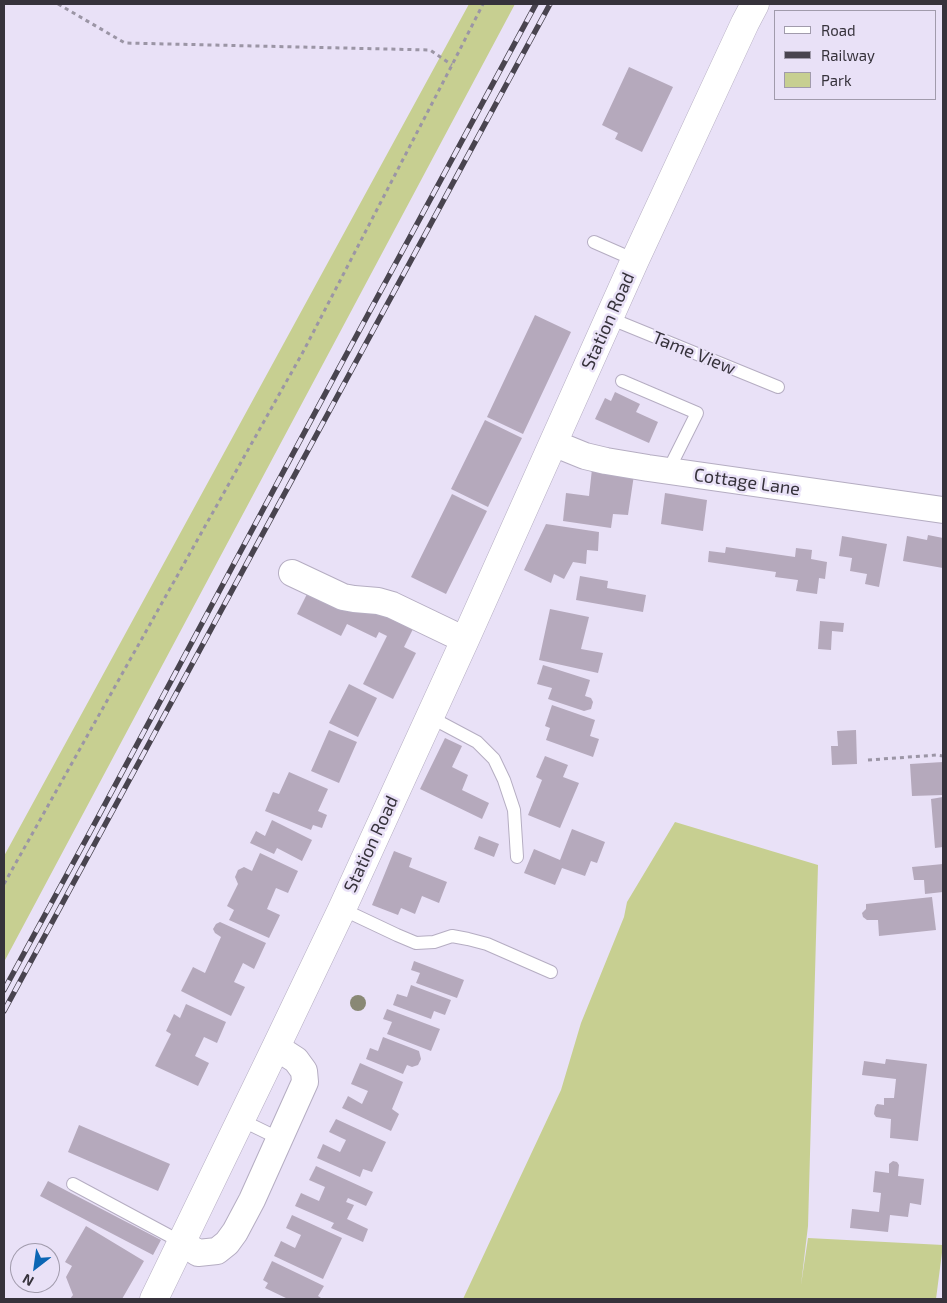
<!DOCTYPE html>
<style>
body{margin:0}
#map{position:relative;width:947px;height:1303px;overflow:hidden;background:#e9e1f7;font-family:"Exo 2",sans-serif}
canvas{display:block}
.frame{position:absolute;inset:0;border:5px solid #36323b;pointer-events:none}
.legend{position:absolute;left:774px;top:10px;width:162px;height:90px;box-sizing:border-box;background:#e9e1f7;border:1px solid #a19bac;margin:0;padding:6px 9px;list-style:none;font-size:15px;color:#36323b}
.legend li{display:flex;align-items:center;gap:10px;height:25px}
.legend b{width:25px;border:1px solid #a19bac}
.north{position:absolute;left:10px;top:1243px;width:50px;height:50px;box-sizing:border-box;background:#e9e1f7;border:1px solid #a19bac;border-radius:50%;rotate:210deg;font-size:14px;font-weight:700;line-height:20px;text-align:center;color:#36323b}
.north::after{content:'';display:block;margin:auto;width:18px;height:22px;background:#0c66b4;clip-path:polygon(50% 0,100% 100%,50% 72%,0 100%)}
</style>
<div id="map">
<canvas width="947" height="1303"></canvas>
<div class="frame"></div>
<ul class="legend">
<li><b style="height:6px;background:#fff"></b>Road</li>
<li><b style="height:6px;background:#49444f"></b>Railway</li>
<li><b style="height:14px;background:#c7cf91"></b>Park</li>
</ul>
<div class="north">N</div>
</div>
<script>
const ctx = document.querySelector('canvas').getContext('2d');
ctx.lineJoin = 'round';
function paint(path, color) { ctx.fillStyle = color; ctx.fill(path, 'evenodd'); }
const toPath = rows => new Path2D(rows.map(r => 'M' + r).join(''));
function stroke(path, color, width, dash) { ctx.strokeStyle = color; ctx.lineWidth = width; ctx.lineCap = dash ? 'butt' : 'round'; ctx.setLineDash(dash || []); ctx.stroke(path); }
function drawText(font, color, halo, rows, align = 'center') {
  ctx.font = font + ' "Exo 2",sans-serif'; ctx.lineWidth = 5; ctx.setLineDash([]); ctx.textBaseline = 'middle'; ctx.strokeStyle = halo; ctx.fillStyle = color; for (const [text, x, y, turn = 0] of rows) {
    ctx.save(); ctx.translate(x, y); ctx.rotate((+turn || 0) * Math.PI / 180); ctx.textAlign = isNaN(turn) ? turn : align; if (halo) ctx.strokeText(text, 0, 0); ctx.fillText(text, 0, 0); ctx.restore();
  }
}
paint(toPath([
 [469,4,515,4,4,962,4,856],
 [675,822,818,865,808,1226,801,1285,808,1238,943,1245,936,1299,463,1299,561,1090,581,1023,624,917,627,902]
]), '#c7cf91');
paint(toPath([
 [629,67,673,87,642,152,615,139,618,133,602,125],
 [535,315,571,332,523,434,487,417],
 [615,392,640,404,636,412,658,422,649,443,595,419,605,398,611,401],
 [485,420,522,438,488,507,451,489],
 [592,469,634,475,628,515,613,514,611,528,563,521,566,493,589,496],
 [665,493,707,500,703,531,661,524],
 [452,494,487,511,446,594,411,577],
 [546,524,599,532,598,551,587,550,586,564,573,562,564,579,554,574,551,583,524,570],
 [928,535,943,538,943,568,903,561,907,536,927,540],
 [842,536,887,544,879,587,865,584,867,574,850,571,852,558,839,556],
 [726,547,795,557,796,548,812,550,811,559,827,562,825,579,819,578,817,594,796,591,798,580,775,577,776,572,708,562,709,551,725,553],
 [580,576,608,581,607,588,646,595,643,612,576,600],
 [311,586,370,603,415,625,404,647,416,653,393,699,363,684,387,636,379,632,376,638,347,624,341,636,297,614],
 [550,609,589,617,581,649,603,653,598,673,539,660],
 [820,621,844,623,843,632,832,631,831,650,818,649],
 [543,665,590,680,585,696,591,698,593,702,591,709,584,711,548,699,552,688,537,684],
 [349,684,377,698,358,737,329,723],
 [552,705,595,720,590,736,599,739,593,757,546,740,550,728,545,726],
 [329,730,357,742,339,783,311,771],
 [856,730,857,764,832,765,831,746,838,746,837,731],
 [445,738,462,746,452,767,468,775,462,790,489,803,482,819,420,789],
 [545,756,568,765,563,777,579,783,560,828,528,815,542,780,536,777],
 [943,762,943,795,912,796,910,764],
 [289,772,328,789,318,811,327,815,322,828,313,825,311,830,265,811,273,792,279,794],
 [943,797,943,847,935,848,931,799],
 [272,820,312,840,302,861,277,848,274,854,250,843,256,831,265,836],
 [572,829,605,842,597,863,591,861,585,876,562,868,555,885,524,873,534,849,560,860],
 [479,836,499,844,494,857,474,849],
 [394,851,412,858,409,867,447,882,439,903,422,896,415,914,401,908,398,915,372,905],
 [260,853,298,871,288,893,276,888,267,909,280,915,269,938,229,920,234,910,227,906,238,884,235,877,238,870,244,867,252,871],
 [943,864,943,892,925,894,924,880,914,880,912,867],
 [932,897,936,930,879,936,878,920,867,920,863,917,862,913,866,909,866,904],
 [220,922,266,943,254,969,243,963,234,982,245,987,231,1016,181,991,193,967,205,973,221,937,215,933,213,929,216,924],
 [414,961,464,980,457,998,416,983,420,973,411,970],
 [411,985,451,1000,445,1015,434,1011,431,1019,393,1005,397,994,407,997],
 [186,1004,226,1022,217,1043,204,1037,195,1056,209,1063,198,1086,155,1066,171,1034,166,1031,174,1014,180,1018],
 [387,1009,440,1029,431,1051,387,1034,392,1022,383,1019],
 [383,1037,419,1051,421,1059,418,1065,412,1067,407,1065,403,1074,366,1059,370,1048,378,1051],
 [886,1059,927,1064,918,1141,890,1138,891,1119,876,1117,874,1114,875,1107,877,1104,884,1105,884,1098,894,1098,896,1079,862,1075,864,1061,885,1064],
 [360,1063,403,1082,392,1109,399,1114,391,1131,342,1108,348,1096,362,1104,368,1091,351,1084],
 [336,1119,386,1142,372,1172,363,1169,360,1177,317,1158,323,1144,340,1152,346,1140,329,1132],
 [79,1125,170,1164,158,1191,68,1152],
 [893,1161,897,1162,899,1165,898,1176,924,1179,921,1205,910,1203,908,1217,890,1215,888,1232,850,1228,852,1209,879,1212,881,1193,873,1192,875,1171,889,1173,889,1164],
 [316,1166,373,1192,366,1206,348,1198,346,1202,354,1205,347,1219,368,1229,363,1242,331,1228,334,1223,295,1206,301,1193,319,1201,325,1187,309,1180],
 [48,1181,161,1240,153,1255,40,1196],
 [292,1215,342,1238,323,1279,274,1256,281,1241,295,1248,301,1235,286,1228],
 [86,1226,144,1261,122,1299,70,1299,73,1295,66,1277,72,1266,65,1262],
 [272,1261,324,1286,318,1296,321,1298,321,1299,288,1299,265,1288,268,1283,263,1280]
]), '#b5a9bc');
const service = toPath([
 [594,242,635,260],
 [609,318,778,387],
 [622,381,697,413,668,471],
 [430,717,477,742,494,759,504,780,514,810,517,857],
 [342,909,397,935,416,943,434,942,452,936,468,939,487,944,551,972],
 [241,1120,280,1139],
 [73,1184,181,1242]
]);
const minor = toPath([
 [553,443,585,456,606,461,648,468,943,510],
 [292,573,343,597,354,599,378,601,392,605,465,640],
 [181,1242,198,1253,217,1251,227,1243,235,1232,252,1200,305,1082,304,1071,296,1060,276,1047]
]);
const tertiary = toPath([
 [154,1299,276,1047,342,909,465,640,635,260,745,23,755,4]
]);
stroke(service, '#b5adc2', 14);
stroke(minor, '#b5adc2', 28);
stroke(tertiary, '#b5adc2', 29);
stroke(toPath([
 [58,4,125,43,430,50,452,65],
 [868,760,937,755,943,756],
 [4,884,303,352,452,65,483,4]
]), '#9b95a5', 3, [4, 4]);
stroke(service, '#fff', 12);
stroke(minor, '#fff', 26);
stroke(tertiary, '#fff', 28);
const rail = toPath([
 [4,990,89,834,332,381,536,4],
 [4,1011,550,4]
]);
stroke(rail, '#49444f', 5.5);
stroke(rail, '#e9e1f7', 4, [11]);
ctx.fillStyle = '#898875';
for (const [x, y] of [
 [358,1003]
]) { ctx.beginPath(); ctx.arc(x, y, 8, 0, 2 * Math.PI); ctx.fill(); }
drawText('18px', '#36323b', '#e9e1f7', [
 ["Station Road",608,321,-66],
 ["Tame View",694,353,22],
 ["Cottage Lane",747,482,8],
 ["Station Road",371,844,-65]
]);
</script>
